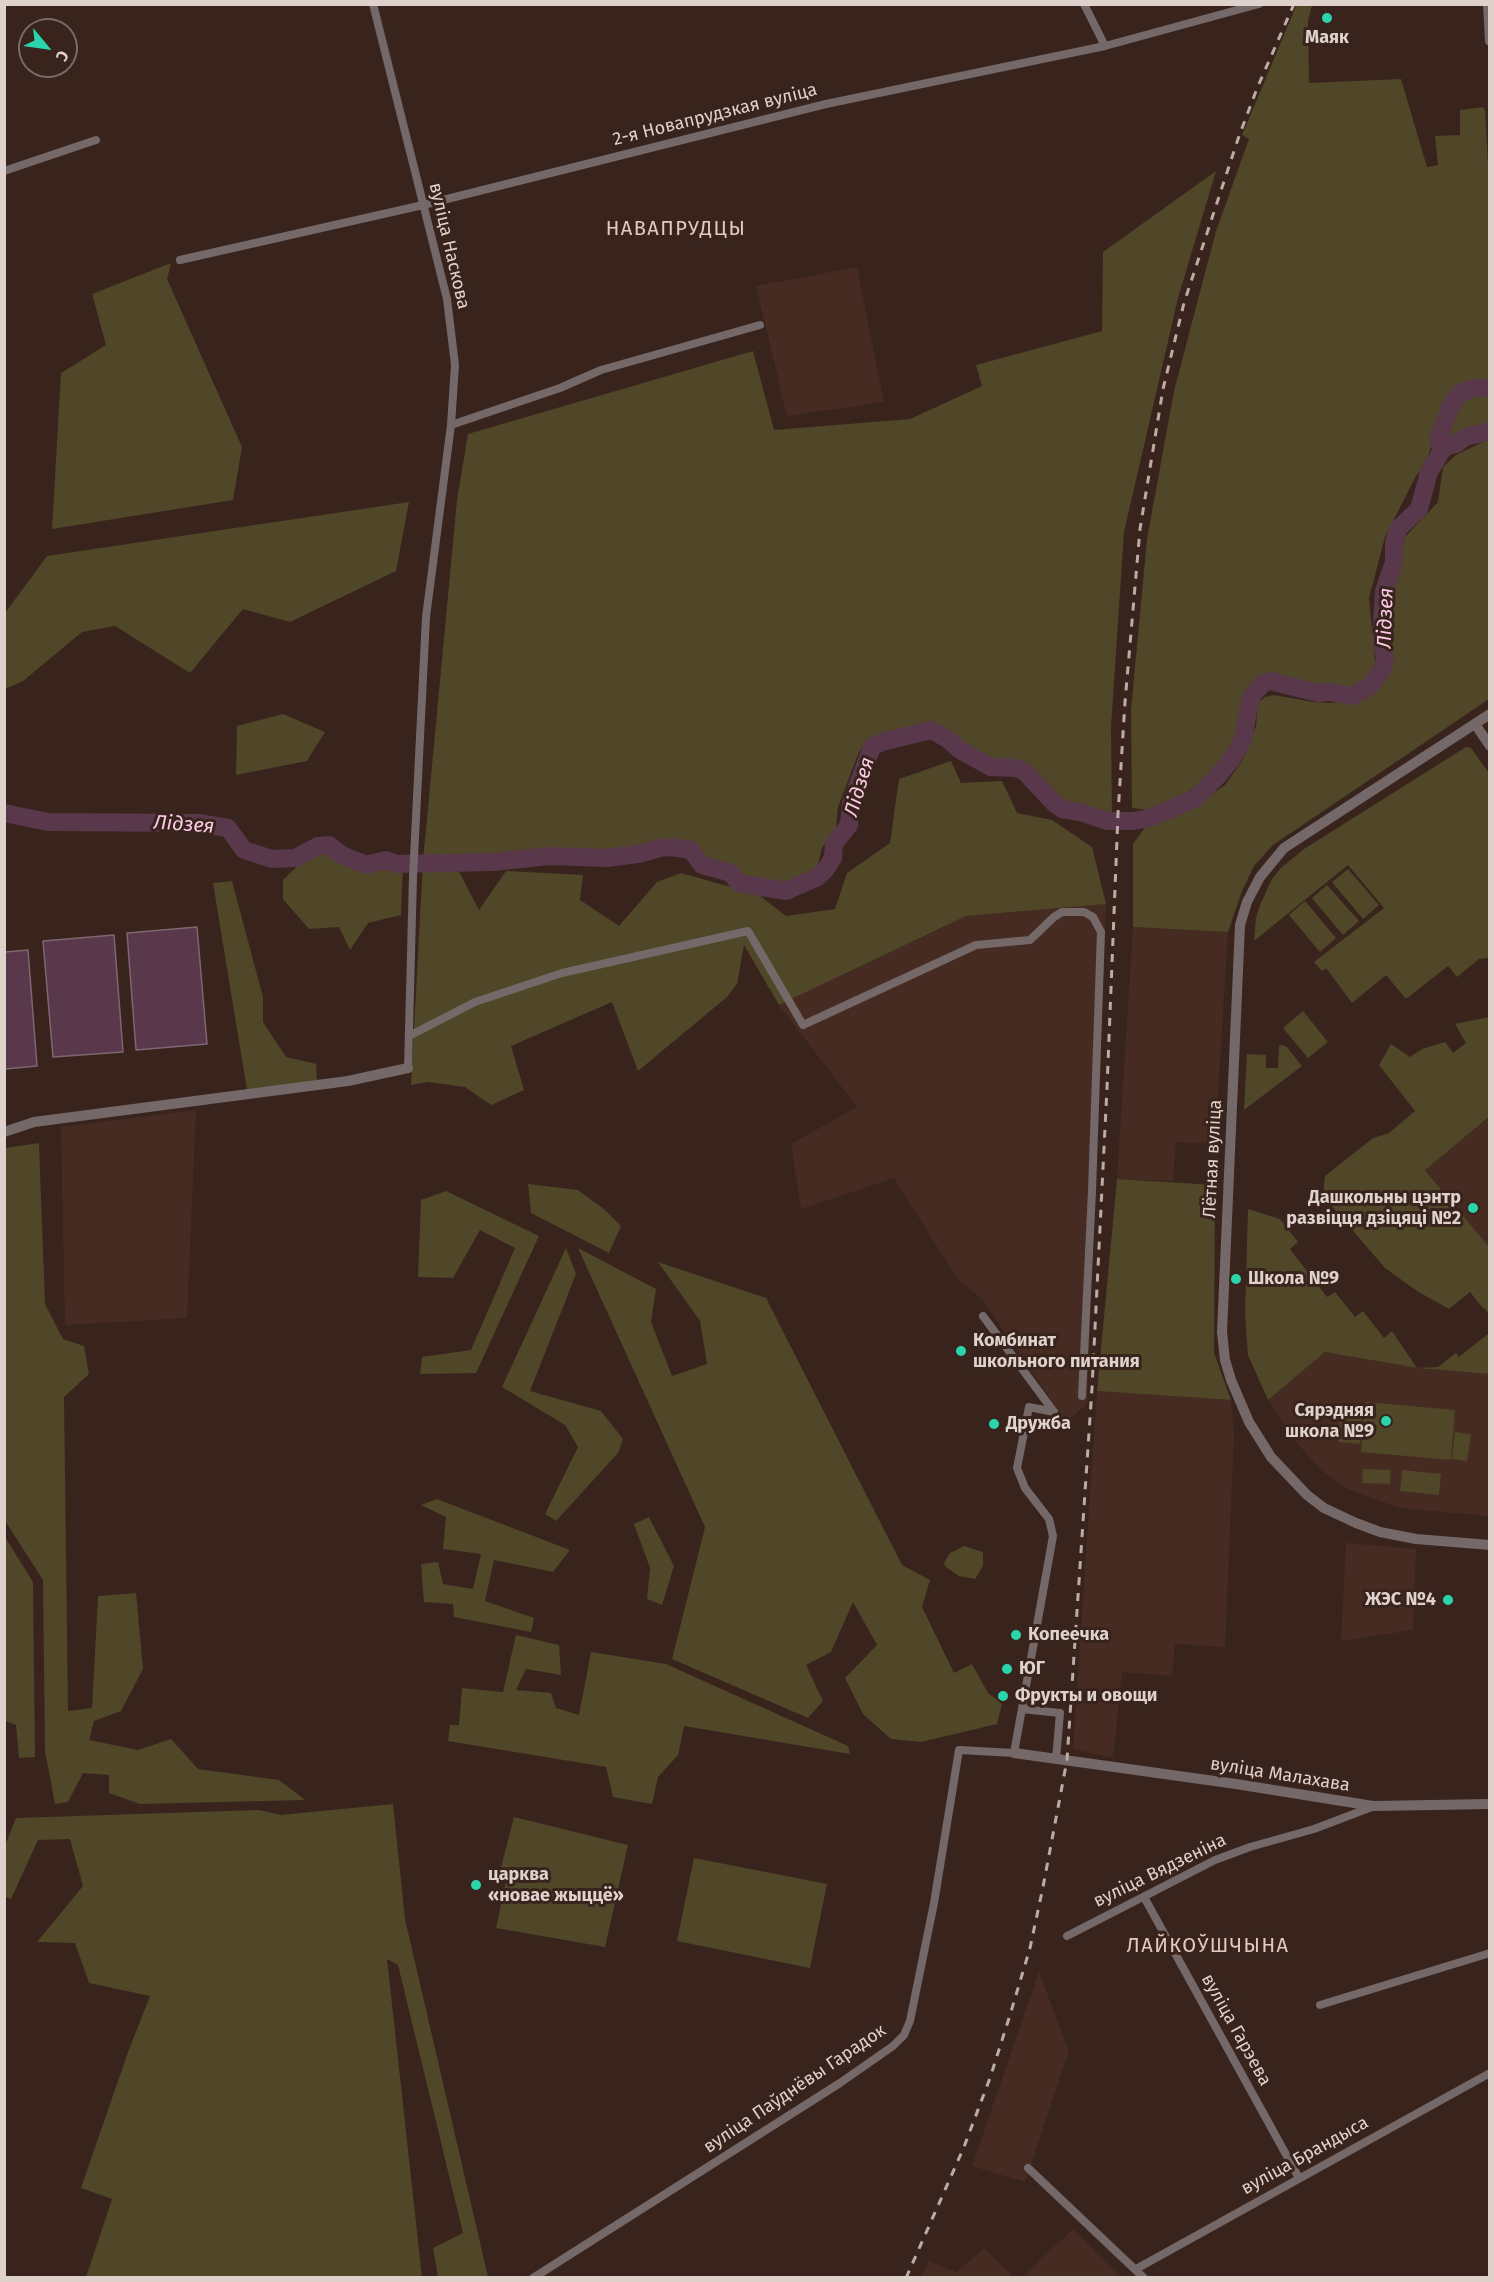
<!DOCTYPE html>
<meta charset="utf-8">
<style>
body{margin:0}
#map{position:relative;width:1494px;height:2282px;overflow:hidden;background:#38241d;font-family:"Fira Sans",sans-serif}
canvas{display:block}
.frame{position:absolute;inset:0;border:6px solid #dfd1cc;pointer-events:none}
.north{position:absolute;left:18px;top:18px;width:60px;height:60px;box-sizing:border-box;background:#38241d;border:2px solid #7b6963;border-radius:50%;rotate:119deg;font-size:16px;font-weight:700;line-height:24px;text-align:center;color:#dfd1cc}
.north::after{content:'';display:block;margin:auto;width:21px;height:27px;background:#2ad5ac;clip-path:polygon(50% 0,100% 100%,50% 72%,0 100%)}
</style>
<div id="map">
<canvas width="1494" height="2282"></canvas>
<div class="frame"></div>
<div class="north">С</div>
</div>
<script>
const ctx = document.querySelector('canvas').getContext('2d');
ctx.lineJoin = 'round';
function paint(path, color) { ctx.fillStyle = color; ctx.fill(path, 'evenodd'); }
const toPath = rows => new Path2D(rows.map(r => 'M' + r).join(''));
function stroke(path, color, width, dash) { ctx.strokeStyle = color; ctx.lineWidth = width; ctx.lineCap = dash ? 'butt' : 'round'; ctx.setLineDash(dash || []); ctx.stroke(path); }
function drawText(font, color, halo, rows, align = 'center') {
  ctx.font = font + ' "Fira Sans",sans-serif'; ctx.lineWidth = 6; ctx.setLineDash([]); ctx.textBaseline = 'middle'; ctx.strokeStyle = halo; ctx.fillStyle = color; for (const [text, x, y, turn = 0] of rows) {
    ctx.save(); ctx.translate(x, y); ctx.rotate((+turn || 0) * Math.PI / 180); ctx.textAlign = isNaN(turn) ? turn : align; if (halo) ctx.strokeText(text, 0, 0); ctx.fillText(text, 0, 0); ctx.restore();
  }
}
paint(toPath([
 [857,267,884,402,787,416,756,286],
 [1106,904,1087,1404,1066,1422,982,1299,958,1280,894,1178,801,1209,791,1144,857,1107,779,1005,966,916],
 [1133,927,1228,932,1215,1144,1176,1142,1173,1181,1117,1179],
 [196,1110,187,1318,65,1325,61,1127],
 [1489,1118,1489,1247,1425,1169],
 [1325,1352,1417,1368,1489,1374,1489,1516,1399,1508,1346,1488,1321,1470,1296,1442,1268,1400],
 [1097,1391,1231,1400,1234,1434,1225,1647,1175,1644,1172,1676,1122,1672,1113,1758,1073,1749],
 [1346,1543,1416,1549,1413,1630,1341,1641],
 [1039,1972,1069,2051,1025,2182,972,2166],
 [1073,2229,1122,2277,1022,2277],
 [985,2248,1013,2277,921,2277,929,2261,956,2272]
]), '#462b22');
paint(toPath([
 [1297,4,1312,5,1308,21,1309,83,1401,79,1427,167,1438,165,1435,136,1460,135,1460,110,1483,107,1485,111,1490,199,1489,381,1479,380,1452,391,1440,416,1426,463,1416,476,1385,537,1369,598,1376,671,1362,685,1352,688,1331,690,1296,681,1266,678,1245,697,1239,712,1239,726,1229,754,1213,774,1185,794,1150,810,1132,808,1131,710,1147,539,1174,391,1216,231,1249,139,1242,135],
 [1216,171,1178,298,1124,532,1111,727,1112,815,1063,806,1041,783,1023,771,994,767,970,755,946,735,933,728,866,742,859,752,838,807,836,828,822,848,817,868,776,889,744,882,724,867,705,866,693,850,681,845,667,844,636,852,547,852,454,862,479,910,506,871,583,875,580,900,619,926,657,882,681,873,759,895,786,916,835,909,847,873,890,843,899,779,951,761,961,783,1002,781,1017,813,1052,820,1092,847,1106,904,966,916,779,1005,744,945,737,984,727,997,638,1071,612,1002,511,1046,524,1090,491,1105,465,1087,428,1082,411,1085,423,861,457,500,468,434,753,351,774,430,910,419,982,386,976,365,1102,331,1103,252],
 [171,263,167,279,242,447,233,500,52,529,61,373,106,345,92,294],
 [1474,391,1489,392,1489,428,1463,435,1443,448,1442,437,1454,405,1462,394],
 [1489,439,1489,699,1273,845,1254,866,1242,891,1228,932,1133,927,1133,844,1146,826,1195,806,1225,785,1242,761,1256,726,1258,703,1265,697,1274,695,1313,702,1330,703,1353,700,1369,695,1386,676,1391,656,1390,601,1405,537,1438,502,1443,467,1456,455],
 [409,502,396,571,290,622,243,609,190,673,115,626,82,632,23,681,5,689,5,613,47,556],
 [283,714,325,732,307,761,236,775,237,726],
 [1466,747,1471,748,1489,773,1489,958,1479,959,1457,977,1448,966,1406,999,1386,975,1352,1003,1326,968,1322,971,1314,962,1384,908,1348,865,1254,941,1256,918,1260,905,1272,879,1281,868,1304,849],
 [329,845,340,854,366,865,386,860,396,864,403,864,401,915,368,923,350,950,339,927,309,929,283,899,283,880,318,846],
 [1348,869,1379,905,1363,919,1332,882],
 [232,881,263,997,263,1022,286,1057,316,1064,317,1082,247,1090,213,883],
 [1327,885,1359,921,1343,935,1312,898],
 [1305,901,1336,938,1320,952,1289,915],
 [1303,1011,1328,1042,1308,1058,1283,1028],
 [1489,1017,1489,1117,1425,1170,1489,1247,1489,1313,1482,1307,1470,1292,1449,1309,1417,1291,1385,1268,1323,1196,1325,1176,1373,1138,1389,1133,1415,1111,1379,1065,1391,1044,1410,1057,1422,1049,1445,1042,1453,1053,1466,1043,1455,1024],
 [1279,1045,1286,1046,1302,1066,1244,1110,1247,1054,1266,1055,1266,1068,1278,1068],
 [39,1143,45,1304,63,1339,84,1346,89,1374,64,1397,68,1711,92,1708,98,1596,136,1593,143,1669,121,1711,94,1721,89,1740,138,1750,171,1739,198,1769,279,1780,305,1800,140,1804,109,1793,109,1775,83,1773,68,1802,55,1804,45,1751,43,1580,4,1519,5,1148],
 [1117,1179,1215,1185,1214,1353,1231,1400,1097,1391],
 [528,1184,578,1190,605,1210,621,1226,609,1253,531,1213],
 [446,1191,539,1236,476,1373,420,1374,422,1357,471,1350,515,1248,480,1230,453,1278,418,1277,421,1200],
 [1248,1209,1280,1219,1298,1242,1290,1249,1327,1297,1335,1292,1355,1317,1363,1311,1384,1338,1392,1331,1417,1368,1438,1367,1456,1353,1459,1357,1489,1333,1489,1374,1417,1368,1325,1352,1268,1400,1248,1355,1245,1314],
 [566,1248,576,1274,530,1391,601,1411,623,1439,618,1453,556,1521,545,1514,578,1447,565,1425,502,1387],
 [578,1248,656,1289,651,1322,672,1376,707,1364,700,1321,658,1262,766,1298,902,1565,930,1580,922,1607,954,1673,972,1664,988,1693,1002,1704,997,1724,921,1742,891,1739,863,1714,845,1678,877,1645,853,1602,831,1652,806,1665,823,1701,808,1718,672,1659,705,1527],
 [1365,1402,1455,1410,1451,1460,1361,1452],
 [1341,1406,1363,1408,1360,1444,1338,1442],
 [1455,1432,1471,1434,1467,1461,1452,1459],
 [1363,1469,1391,1470,1390,1484,1362,1483],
 [1402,1470,1441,1474,1439,1495,1400,1491],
 [437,1499,570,1550,553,1572,494,1560,485,1601,534,1618,531,1632,454,1617,453,1604,424,1602,421,1564,438,1562,443,1584,473,1589,481,1554,443,1549,446,1517,421,1505],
 [649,1517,674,1566,662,1605,647,1599,650,1568,634,1524],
 [5,1537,33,1582,35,1757,19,1758,16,1725,5,1721],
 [964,1546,983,1552,983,1566,975,1579,959,1576,946,1567,944,1563,950,1553],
 [516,1635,559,1645,561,1675,526,1669,516,1690,551,1693,556,1708,579,1715,591,1652,666,1664,848,1746,850,1754,684,1726,678,1755,658,1777,652,1804,613,1797,606,1767,448,1741,450,1725,459,1725,462,1688,503,1692],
 [393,1804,405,1919,488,2277,438,2277,433,2248,463,2233,398,1965,387,1959,422,2277,86,2277,112,2199,81,2188,128,2052,150,1996,89,1983,75,1943,37,1942,83,1886,70,1839,38,1840,11,1899,5,1897,5,1846,16,1818,259,1810,281,1815],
 [514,1817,628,1845,605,1947,496,1928,507,1876,500,1871],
 [694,1858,827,1884,810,1968,677,1941]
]), '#504628');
const water = toPath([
 [197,927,207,1044,136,1050,127,933,197,927],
 [114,935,123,1052,53,1057,43,941,114,935],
 [28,950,37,1066,5,1069,5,952,28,950]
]);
paint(water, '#58384a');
stroke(water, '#806671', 1.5);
stroke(toPath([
 [1441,452,1439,437,1451,405,1460,393,1474,388,1490,388],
 [4,813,48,822,198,823,228,828,244,850,272,859,295,858,318,846,329,845,340,854,366,865,386,860,396,864,493,862,549,856,607,858,638,854,664,847,679,848,691,850,702,865,728,872,733,875,738,883,786,891,818,877,825,870,833,858,834,844,849,825,851,803,872,747,882,742,931,730,949,740,960,750,991,767,1016,768,1025,772,1054,803,1062,809,1080,812,1107,821,1133,821,1150,818,1196,798,1217,777,1232,759,1243,739,1250,701,1254,693,1264,683,1270,681,1318,693,1330,692,1353,696,1370,686,1383,668,1385,659,1381,637,1384,591,1394,562,1394,543,1398,529,1419,509,1429,472,1441,452,1447,446,1456,444,1465,437,1490,431]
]), '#58384a', 18);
stroke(toPath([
 [373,4,447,299,455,365,451,425,426,617,413,877,408,1068],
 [1084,4,1105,46],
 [4,171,96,140],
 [180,260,423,205,826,104,1105,46,1259,4],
 [451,425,560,388,601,370,760,325],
 [409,1036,475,1002,562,973,748,931,803,1025,976,945,1030,940,1054,917,1062,912,1084,912,1093,917,1101,932,1092,1191,1082,1396],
 [983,1316,1054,1412],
 [1022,1709,1060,1713,1056,1759],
 [1144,1897,1299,2178],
 [1067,1936,1215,1860,1250,1847,1314,1829,1372,1807],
 [1320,2005,1490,1953],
 [1028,2168,1144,2278],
 [1136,2269,1490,2073],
 [533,2278,840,2083,893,2046,904,2035,910,2021,934,1903,959,1750,1014,1753,1053,1536,1049,1519,1025,1488,1017,1468,1029,1407,1054,1412]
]), '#746869', 8);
stroke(toPath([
 [1488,4,1490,41],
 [1490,714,1284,848,1260,877,1247,902,1240,925,1222,1332,1225,1360,1231,1380,1249,1422,1271,1457,1307,1495,1324,1508,1356,1523,1380,1532,1416,1539,1490,1545],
 [1475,724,1490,746],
 [4,1132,34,1122,348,1081,408,1068],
 [1014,1753,1236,1784,1373,1806,1490,1804]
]), '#746869', 10);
stroke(toPath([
 [906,2278,964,2147,990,2078,1010,2015,1030,1948,1043,1887,1067,1760,1092,1388,1107,1088,1118,814,1125,702,1140,529,1163,389,1184,303,1239,136,1258,86,1294,4]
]), '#bbaca6', 3, [8, 8]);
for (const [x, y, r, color] of [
 [1327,18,6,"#2ad5ac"],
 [1473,1208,6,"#2ad5ac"],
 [1236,1279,6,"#2ad5ac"],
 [961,1351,6,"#2ad5ac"],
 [1386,1421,6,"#2ad5ac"],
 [994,1424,6,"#2ad5ac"],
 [1448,1600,6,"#2ad5ac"],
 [1016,1635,6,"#2ad5ac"],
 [1007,1669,6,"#2ad5ac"],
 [1003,1696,6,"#2ad5ac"],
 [476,1885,6,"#2ad5ac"]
]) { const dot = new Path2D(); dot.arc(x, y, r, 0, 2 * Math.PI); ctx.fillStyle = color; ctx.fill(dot); stroke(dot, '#38241d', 2); }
drawText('bold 18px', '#dfd1cc', '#38241d', [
 ["Маяк",1327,38,"center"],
 ["Дашкольны цэнтр",1461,1198,"right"],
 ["развіцця дзіцяці №2",1461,1219,"right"],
 ["Школа №9",1248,1279],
 ["Комбинат",973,1341],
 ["школьного питания",973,1362],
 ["Сярэдняя",1374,1411,"right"],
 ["школа №9",1374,1432,"right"],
 ["Дружба",1006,1424],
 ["ЖЭС №4",1436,1600,"right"],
 ["Копеечка",1028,1635],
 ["ЮГ",1019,1669],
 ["Фрукты и овощи",1015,1696],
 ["царква",488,1875],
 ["«новае жыццё»",488,1896]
], 'left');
drawText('18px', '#dfd1cc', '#38241d', [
 ["2-я Новапрудзкая вуліца",715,115,-14],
 ["вуліца Наскова",449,246,77],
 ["Лётная вуліца",1213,1159,-87],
 ["вуліца Малахава",1280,1775,9],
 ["вуліца Вядзеніна",1160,1871,-26],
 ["вуліца Гарэева",1236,2030,61],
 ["вуліца Паўднёвы Гарадок",795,2089,-34],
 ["вуліца Брандыса",1305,2156,-29]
]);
ctx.letterSpacing = '1.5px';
drawText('20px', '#e4c9c0', '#38241d', [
 ["НАВАПРУДЦЫ",676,229],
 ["ЛАЙКОЎШЧЫНА",1208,1946]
]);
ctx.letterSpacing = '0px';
drawText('italic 20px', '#fecbe7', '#38241d', [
 ["Лідзея",1386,618,-88],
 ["Лідзея",860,787,-73],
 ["Лідзея",184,825,4]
]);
</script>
